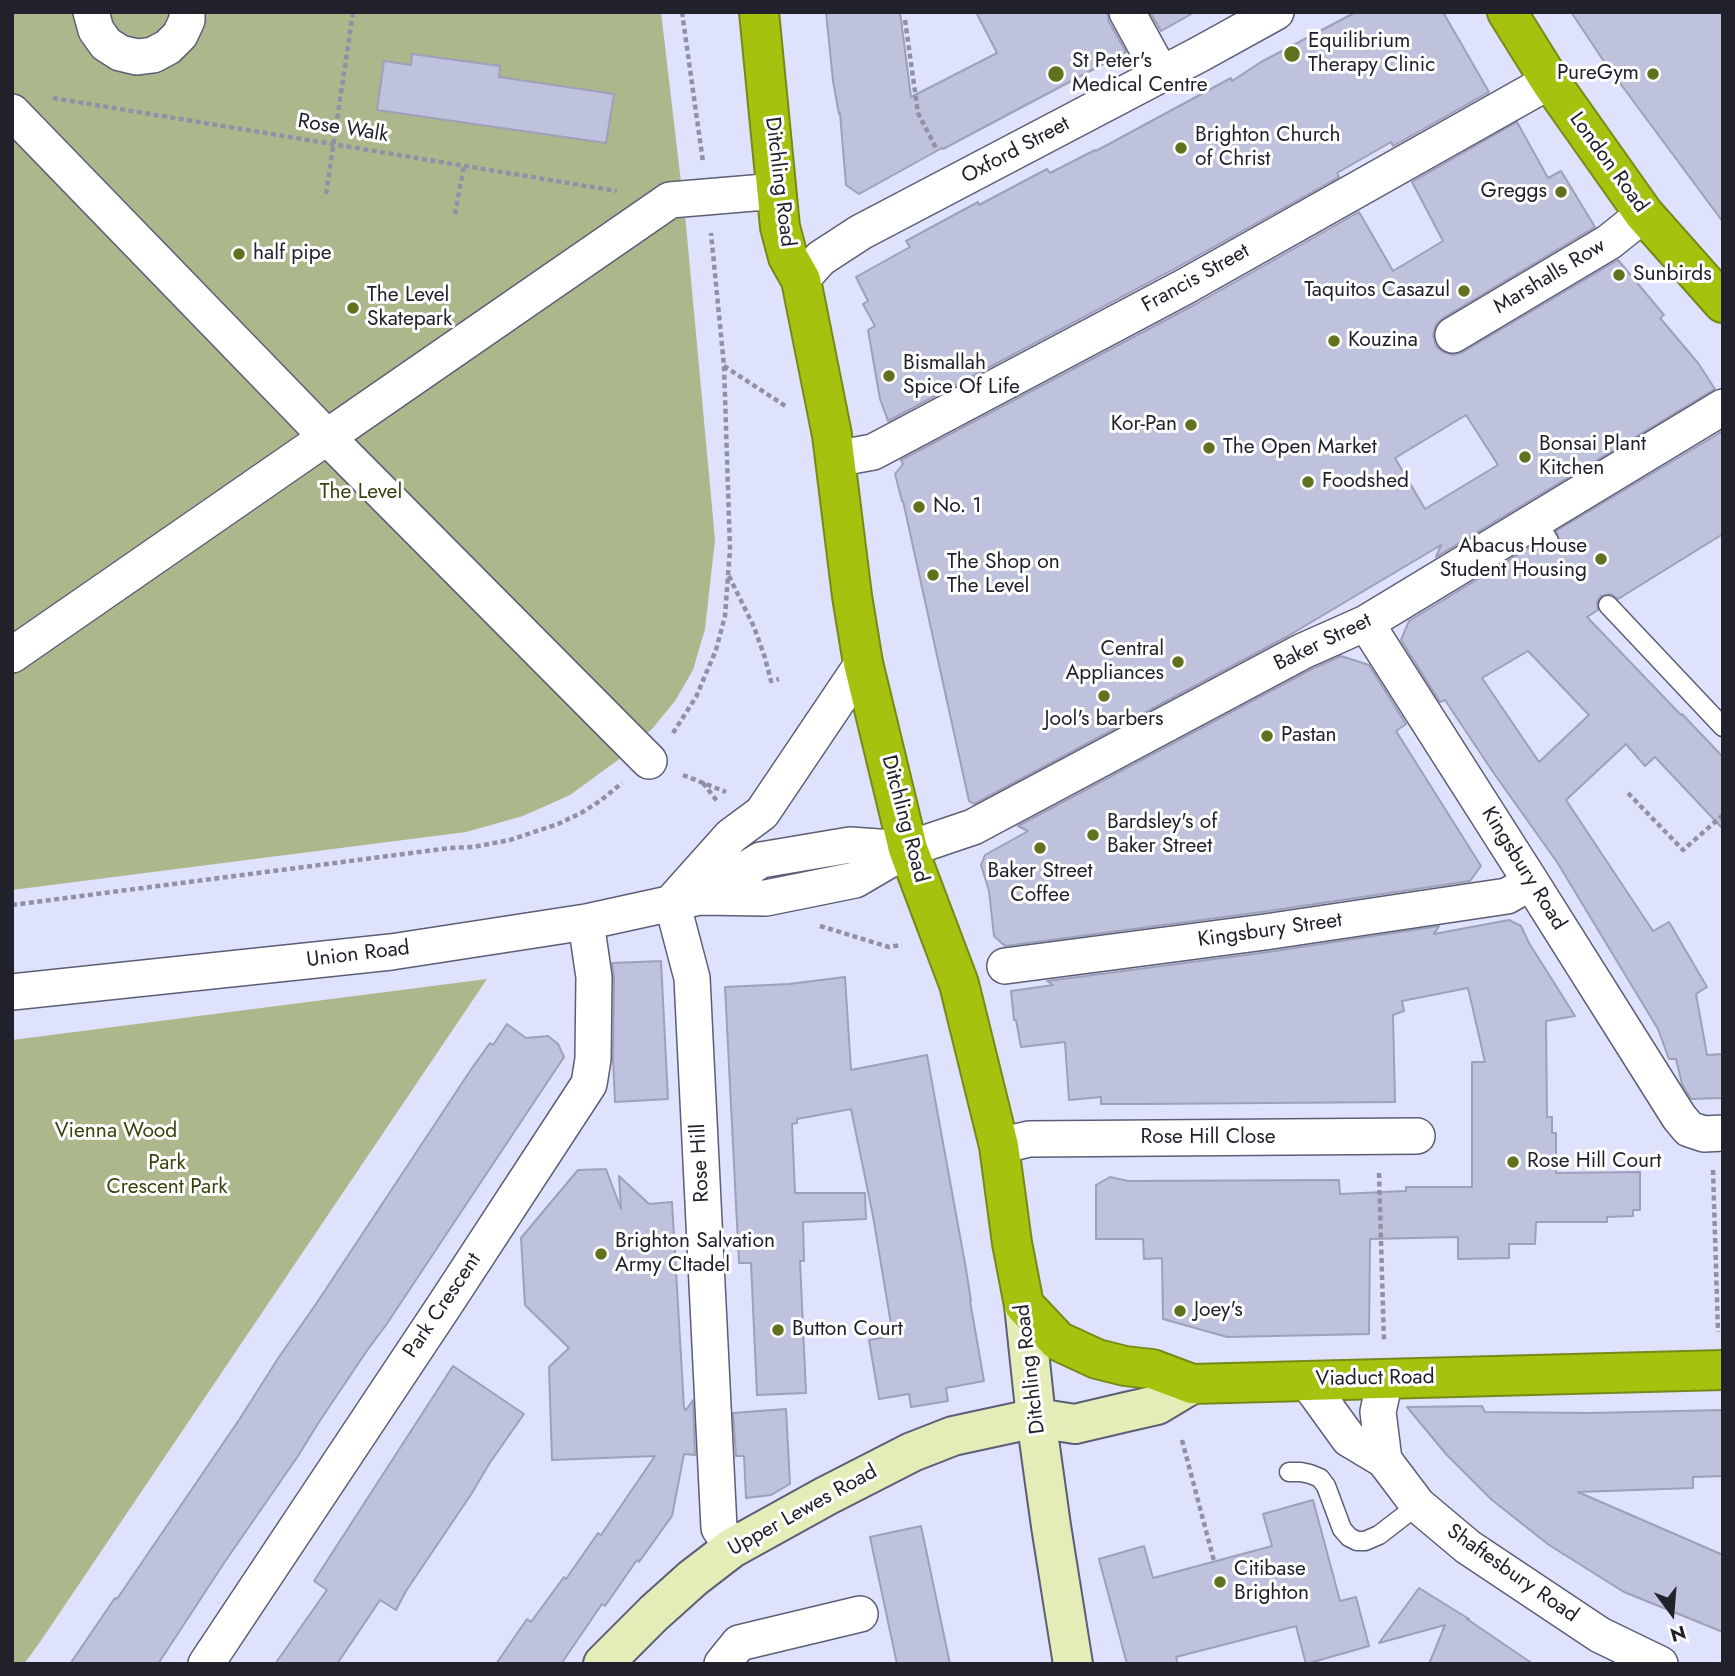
<!DOCTYPE html>
<style>
body{margin:0}
#map{position:relative;width:1735px;height:1676px;overflow:hidden;background:#dee2fd;font-family:Jost,sans-serif}
canvas{display:block}
.frame{position:absolute;inset:0;border:14px solid #20212b;pointer-events:none}
.north{position:absolute;left:1637px;top:1578px;width:70px;height:70px;-webkit-text-stroke:5px #fff;paint-order:stroke;rotate:164deg;font-size:19px;font-weight:700;line-height:28px;text-align:center;color:#20212b}
.north::after{content:'';display:block;margin:auto;width:24px;height:32px;background:#20212b;clip-path:polygon(50% 0,100% 100%,50% 72%,0 100%)}
</style>
<div id="map">
<canvas width="1735" height="1676"></canvas>
<div class="frame"></div>
<div class="north">N</div>
</div>
<script>
const ctx = document.querySelector('canvas').getContext('2d');
ctx.lineJoin = 'round';
function paint(path, color) { ctx.fillStyle = color; ctx.fill(path, 'evenodd'); }
const toPath = rows => new Path2D(rows.map(r => 'M' + r).join(''));
function stroke(path, color, width, dash) { ctx.strokeStyle = color; ctx.lineWidth = width; ctx.lineCap = dash ? 'butt' : 'round'; ctx.setLineDash(dash || []); ctx.stroke(path); }
function drawText(font, color, halo, rows, align = 'center') {
  ctx.font = font + ' Jost,sans-serif'; ctx.lineWidth = 6; ctx.setLineDash([]); ctx.textBaseline = 'middle'; ctx.strokeStyle = halo; ctx.fillStyle = color; for (const [text, x, y, turn = 0] of rows) {
    ctx.save(); ctx.translate(x, y); ctx.rotate((+turn || 0) * Math.PI / 180); ctx.textAlign = isNaN(turn) ? turn : align; if (halo) ctx.strokeText(text, 0, 0); ctx.fillText(text, 0, 0); ctx.restore();
  }
}
paint(toPath([
 [12,12,661,12,686,225,715,540,705,629,693,670,675,701,652,729,618,760,570,795,523,816,466,832,12,890],
 [487,979,40,1642,24,1664,12,1664,12,1040]
]), '#acb88c');
const building = toPath([
 [826,12,900,12,911,97,997,53,976,12,1107,12,1109,22,1126,52,943,149,942,148,859,194,846,185,840,113,839,114,833,81,826,12],
 [1150,12,1195,12,1161,31,1150,12],
 [1356,12,1443,12,1489,92,1393,146,1391,142,1337,173,1339,177,1176,268,888,421,880,399,868,330,875,326,863,304,868,301,856,277,910,247,906,241,978,202,979,205,1047,169,1050,173,1095,150,1096,151,1231,78,1232,81,1261,62,1356,12],
 [1571,12,1723,12,1723,222,1605,63,1571,12],
 [412,54,500,66,499,77,614,94,606,143,377,110,384,61,411,65,412,54],
 [1517,122,1548,178,1561,171,1595,227,1443,318,1436,325,1433,335,1436,346,1443,352,1453,355,1463,352,1618,260,1664,315,1660,318,1698,363,1715,389,1436,557,1441,545,1288,636,974,804,969,801,903,501,902,501,895,474,903,464,901,460,1196,304,1359,212,1393,271,1443,241,1412,182,1517,122],
 [1466,415,1498,465,1425,509,1395,458,1466,415],
 [1723,431,1723,534,1618,599,1611,594,1601,596,1597,602,1598,610,1587,617,1681,715,1682,714,1723,757,1723,829,1655,757,1645,766,1626,744,1566,800,1653,931,1669,922,1707,987,1696,994,1707,1055,1723,1054,1723,1098,1691,1099,1682,1084,1676,1059,1669,1059,1658,1029,1557,862,1493,772,1445,700,1440,702,1401,640,1409,621,1537,543,1544,551,1550,552,1555,550,1560,542,1556,531,1723,431],
 [1528,651,1589,715,1539,762,1482,678,1528,651],
 [1341,656,1369,665,1406,724,1396,731,1481,866,1470,881,1262,912,1005,946,994,936,989,891,981,865,985,855,1028,831,1018,826,1312,669,1341,656],
 [1509,920,1521,926,1529,943,1575,1016,1546,1021,1547,1117,1552,1117,1552,1133,1556,1133,1556,1173,1640,1172,1640,1210,1633,1210,1633,1216,1607,1217,1607,1222,1536,1222,1535,1244,1509,1244,1509,1258,1458,1259,1458,1237,1370,1239,1369,1334,1227,1337,1163,1319,1162,1258,1144,1259,1143,1239,1096,1239,1096,1185,1110,1177,1128,1181,1339,1180,1340,1194,1406,1191,1406,1187,1472,1187,1472,1062,1485,1062,1468,988,1402,1001,1404,1011,1393,1015,1395,1102,1143,1104,1101,1104,1101,1097,1069,1100,1065,1042,1021,1047,1016,1020,1014,1020,1011,991,1053,985,1047,981,1268,952,1439,926,1434,934,1509,920],
 [661,961,668,1099,615,1102,613,1059,614,977,612,963,661,961],
 [845,977,851,1070,927,1055,966,1269,971,1301,970,1301,984,1381,946,1388,948,1401,911,1407,909,1394,879,1399,869,1340,893,1336,873,1216,851,1109,797,1119,797,1123,792,1124,795,1193,865,1193,866,1219,803,1222,804,1261,800,1261,806,1393,757,1395,751,1263,739,1263,725,987,789,984,845,977],
 [507,1024,526,1038,548,1036,558,1044,564,1057,386,1325,366,1352,319,1422,298,1456,224,1563,158,1664,70,1664,115,1598,117,1599,239,1420,279,1357,316,1304,472,1068,490,1043,493,1045,507,1024],
 [606,1169,621,1209,619,1176,649,1204,672,1202,684,1408,686,1410,693,1400,695,1455,684,1454,672,1516,639,1562,637,1560,605,1606,602,1604,561,1664,496,1664,527,1619,531,1622,564,1577,566,1579,598,1533,601,1535,655,1456,552,1460,549,1367,569,1348,525,1305,521,1238,578,1170,606,1169],
 [453,1366,524,1414,489,1464,472,1493,406,1591,396,1610,380,1600,337,1664,275,1664,327,1590,314,1581,453,1366],
 [1482,1406,1485,1412,1591,1413,1723,1410,1723,1476,1693,1477,1693,1488,1578,1492,1723,1555,1723,1632,1624,1592,1549,1545,1492,1500,1446,1454,1407,1407,1482,1406],
 [786,1409,790,1484,771,1495,746,1498,744,1456,736,1456,733,1413,786,1409],
 [1313,1500,1340,1601,1356,1597,1369,1646,1306,1664,1296,1626,1176,1657,1178,1664,1127,1664,1099,1559,1144,1546,1153,1578,1272,1546,1263,1514,1313,1500],
 [921,1526,950,1664,897,1664,870,1537,921,1526],
 [1419,1588,1469,1619,1467,1619,1533,1664,1429,1664,1445,1625,1379,1643,1419,1588]
]);
paint(building, '#bec2dc');
stroke(building, '#9da0b9', 2);
const lane = toPath([
 [1536,519,1549,541],
 [1608,605,1723,727],
 [1289,1472,1301,1472,1310,1474,1320,1478,1326,1486,1342,1529,1349,1537,1357,1541,1365,1541,1379,1535,1418,1505]
]);
const street = toPath([
 [91,12,96,30,106,44,120,53,137,57,153,55,168,47,180,35,187,20,187,12],
 [1127,12,1161,74],
 [12,112,327,437,670,200,777,191],
 [801,280,821,258,861,232,1200,54,1276,12],
 [1453,335,1609,242,1644,214],
 [835,459,873,452,1186,286,1550,81],
 [1366,623,1531,882,1679,1117,1689,1129,1704,1134,1723,1133],
 [12,655,327,437,649,761],
 [700,897,761,860,850,845,908,849],
 [672,902,692,978,719,1528,732,1548],
 [672,902,731,836,762,813,863,663],
 [1005,966,1265,932,1507,896,1531,882],
 [12,992,391,952,586,922,700,897,766,898,855,880,908,849,973,827,1303,651,1366,623,1723,407],
 [999,1146,1029,1139,1417,1136],
 [1307,1381,1349,1439,1384,1460,1418,1505,1468,1547,1600,1635,1660,1664],
 [1384,1460,1378,1412,1385,1379],
 [206,1664,446,1303,589,1084,593,1059,594,977,586,922],
 [722,1664,739,1643,860,1614]
]);
const secondary = toPath([
 [1024,1305,1036,1418,1051,1526,1073,1664],
 [603,1664,654,1613,693,1578,732,1548,826,1496,912,1452,953,1436,1036,1418,1075,1424,1126,1412,1157,1405,1192,1384]
]);
const highway = toPath([
 [759,12,780,227,788,257,801,280,832,435,852,596,863,663,908,849,959,984,999,1146,1012,1243,1024,1305,1058,1341,1097,1359,1125,1366,1152,1369,1192,1384,1723,1370],
 [1507,12,1550,81,1644,214,1723,303]
]);
stroke(lane, '#5b5e75', 21);
stroke(street, '#5b5e75', 38);
stroke(secondary, '#5b5e75', 42);
stroke(highway, '#768a19', 42);
stroke(toPath([
 [682,12,703,162],
 [905,20,918,113,937,150],
 [53,98,617,191],
 [326,194,353,12],
 [455,214,464,165],
 [724,366,787,407],
 [729,576,754,627,765,658,771,681,779,679],
 [673,733,696,697,716,650,725,616,730,549,724,366,711,233],
 [683,775,726,792],
 [703,783,717,801],
 [1628,793,1683,850,1723,815],
 [12,905,450,848,473,847,510,840,558,824,581,813,600,801,622,783],
 [820,926,889,947,902,945],
 [1713,1170,1718,1332],
 [1379,1173,1384,1342],
 [1182,1440,1214,1561]
]), '#8f92a6', 4.5, [5, 3.5]);
stroke(lane, '#fff', 18);
stroke(street, '#fff', 35);
stroke(secondary, '#e4edb7', 38);
stroke(highway, '#a5c20f', 38);
for (const [x, y, r, color] of [
 [1292,54,9,"#61711e"],
 [1056,74,9,"#61711e"],
 [1653,74,7,"#61711e"],
 [1181,148,7,"#61711e"],
 [1561,192,7,"#61711e"],
 [239,254,7,"#61711e"],
 [1619,275,7,"#61711e"],
 [1464,291,7,"#61711e"],
 [353,308,7,"#61711e"],
 [1334,341,7,"#61711e"],
 [889,376,7,"#61711e"],
 [1191,425,7,"#61711e"],
 [1209,448,7,"#61711e"],
 [1525,457,7,"#61711e"],
 [1308,482,7,"#61711e"],
 [919,507,7,"#61711e"],
 [1601,559,7,"#61711e"],
 [933,575,7,"#61711e"],
 [1178,662,7,"#61711e"],
 [1104,696,7,"#61711e"],
 [1267,736,7,"#61711e"],
 [1093,835,7,"#61711e"],
 [1040,848,7,"#61711e"],
 [1513,1162,7,"#61711e"],
 [601,1254,7,"#61711e"],
 [1180,1311,7,"#61711e"],
 [778,1330,7,"#61711e"],
 [1220,1582,7,"#61711e"]
]) { const dot = new Path2D(); dot.arc(x, y, r, 0, 2 * Math.PI); ctx.fillStyle = color; ctx.fill(dot); stroke(dot, '#fff', 2.5); }
drawText('21px', '#20212b', '#fff', [
 ["Equilibrium",1308,42],
 ["Therapy Clinic",1308,66],
 ["St Peter's",1072,62],
 ["Medical Centre",1072,86],
 ["PureGym",1639,74,"right"],
 ["Brighton Church",1195,136],
 ["of Christ",1195,160],
 ["Greggs",1547,192,"right"],
 ["half pipe",253,254],
 ["Sunbirds",1633,275],
 ["Taquitos Casazul",1450,291,"right"],
 ["The Level",367,296],
 ["Skatepark",367,320],
 ["Kouzina",1348,341],
 ["Bismallah",903,364],
 ["Spice Of Life",903,388],
 ["Kor-Pan",1177,425,"right"],
 ["Bonsai Plant",1539,445],
 ["Kitchen",1539,469],
 ["The Open Market",1223,448],
 ["Foodshed",1322,482],
 ["No. 1",933,507],
 ["Abacus House",1587,547,"right"],
 ["Student Housing",1587,571,"right"],
 ["The Shop on",947,563],
 ["The Level",947,587],
 ["Central",1164,650,"right"],
 ["Appliances",1164,674,"right"],
 ["Jool's barbers",1104,720,"center"],
 ["Pastan",1281,736],
 ["Bardsley's of",1107,823],
 ["Baker Street",1107,847],
 ["Baker Street",1040,872,"center"],
 ["Coffee",1040,896,"center"],
 ["Rose Hill Court",1527,1162],
 ["Brighton Salvation",615,1242],
 ["Army CItadel",615,1266],
 ["Joey's",1194,1311],
 ["Button Court",792,1330],
 ["Citibase",1234,1570],
 ["Brighton",1234,1594]
], 'left');
drawText('21px', '#20212b', '#fff', [
 ["Rose Walk",343,129,9],
 ["Oxford Street",1016,151,-28],
 ["London Road",1608,163,54],
 ["Ditchling Road",779,182,83],
 ["Marshalls Row",1550,277,-31],
 ["Francis Street",1196,279,-29],
 ["Baker Street",1323,643,-26],
 ["Ditchling Road",904,819,75],
 ["Kingsbury Road",1523,869,58],
 ["Kingsbury Street",1270,931,-8],
 ["Union Road",358,955,-7],
 ["Rose Hill Close",1208,1138],
 ["Rose Hill",701,1163,-93],
 ["Park Crescent",443,1306,-56],
 ["Ditchling Road",1031,1369,-97],
 ["Viaduct Road",1375,1379,-1],
 ["Upper Lewes Road",803,1511,-29],
 ["Shaftesbury Road",1512,1574,35]
]);
drawText('21px', '#38420b', '#fff', [
 ["The Level",361,493],
 ["Vienna Wood",116,1132],
 ["Park",167,1164],
 ["Crescent Park",167,1188]
]);
</script>
